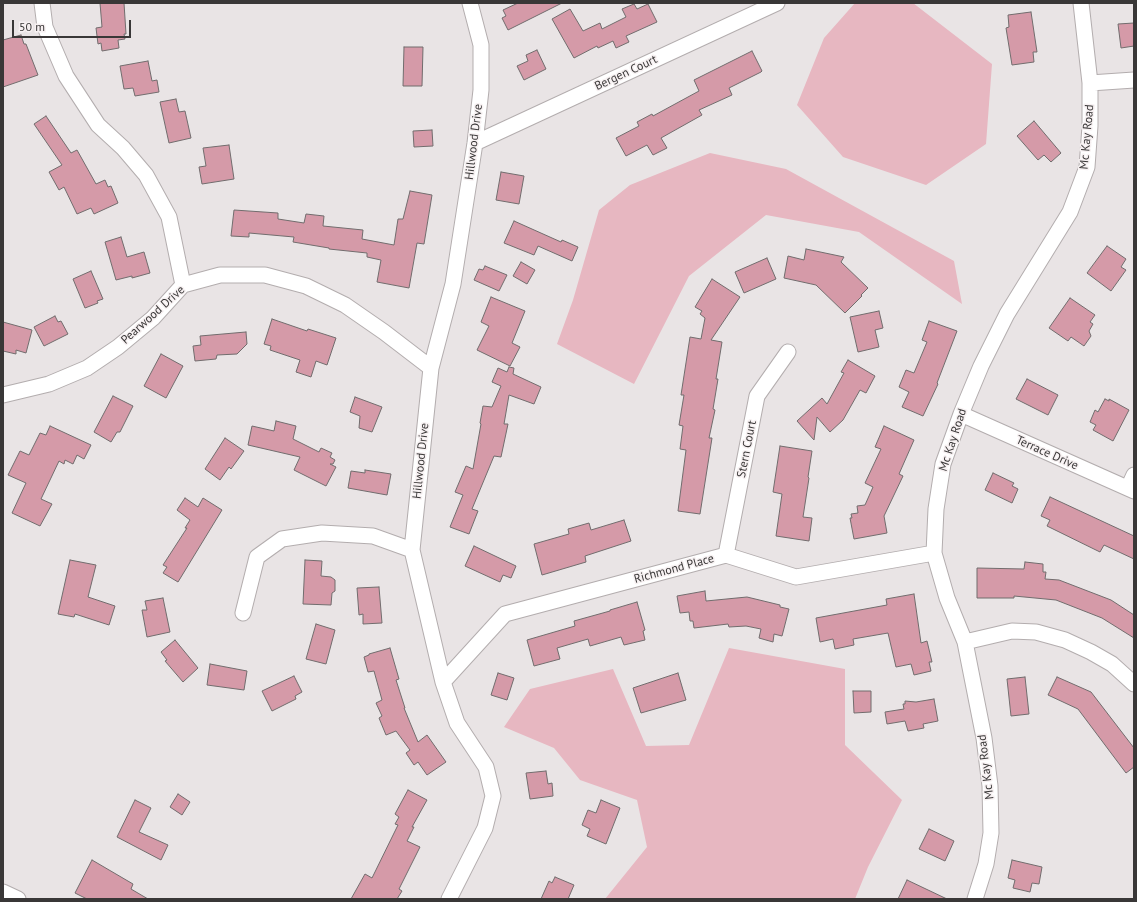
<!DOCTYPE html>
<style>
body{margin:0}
#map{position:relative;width:1137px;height:902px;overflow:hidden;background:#e9e4e5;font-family:"PT Sans",sans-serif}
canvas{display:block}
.frame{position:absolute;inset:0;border:4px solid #393737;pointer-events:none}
.scale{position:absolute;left:12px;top:20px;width:119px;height:18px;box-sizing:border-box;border:2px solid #393737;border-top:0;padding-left:5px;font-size:12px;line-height:14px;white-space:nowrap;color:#393737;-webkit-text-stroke:3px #f7f1f2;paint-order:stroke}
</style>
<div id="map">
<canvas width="1137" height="902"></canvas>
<div class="frame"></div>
<div class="scale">50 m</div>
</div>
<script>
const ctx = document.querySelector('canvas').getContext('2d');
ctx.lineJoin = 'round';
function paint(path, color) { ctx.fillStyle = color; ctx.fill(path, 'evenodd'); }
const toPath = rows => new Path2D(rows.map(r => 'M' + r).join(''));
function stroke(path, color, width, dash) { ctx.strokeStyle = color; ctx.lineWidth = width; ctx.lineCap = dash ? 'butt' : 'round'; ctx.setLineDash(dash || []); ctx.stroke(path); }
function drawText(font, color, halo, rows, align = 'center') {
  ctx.font = font + ' "PT Sans",sans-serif'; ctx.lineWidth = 3; ctx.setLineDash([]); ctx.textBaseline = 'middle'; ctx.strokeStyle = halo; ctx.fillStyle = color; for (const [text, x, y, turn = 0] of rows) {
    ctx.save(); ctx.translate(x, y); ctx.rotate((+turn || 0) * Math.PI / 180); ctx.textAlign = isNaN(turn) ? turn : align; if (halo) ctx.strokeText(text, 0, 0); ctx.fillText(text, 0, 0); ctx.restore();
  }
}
paint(toPath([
 [855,3,913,3,992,64,986,144,926,185,843,157,797,105,824,38],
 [710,153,786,169,954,261,962,304,859,232,766,215,689,276,634,384,557,344,573,300,599,210,630,185],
 [729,648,845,669,845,745,902,800,868,867,855,899,605,899,647,847,637,800,580,780,554,748,504,727,530,689,613,669,646,746,689,745]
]), '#e7b7c1');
const building = toPath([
 [100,3,124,3,126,34,124,34,125,39,118,40,119,48,102,51,101,43,98,44,96,28,102,27,100,3],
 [518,3,562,3,508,30,502,18,506,16,503,10,518,3],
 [634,4,637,9,648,4,657,22,626,36,629,42,616,48,613,41,598,48,597,46,574,58,552,19,570,9,583,31,600,23,602,29,626,17,622,9,634,4],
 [1031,12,1037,52,1033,52,1034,62,1012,65,1006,28,1009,27,1008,15,1031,12],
 [1134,23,1134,46,1121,48,1118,24,1134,23],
 [21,35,24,44,26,44,38,75,3,87,3,40,21,35],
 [404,47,423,47,422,86,403,86,404,47],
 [537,50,546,69,524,80,517,66,528,61,526,55,537,50],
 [752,51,762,71,761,72,729,88,732,95,699,110,702,115,661,138,667,148,653,155,647,145,626,156,616,138,639,126,637,122,652,114,653,116,699,91,694,80,752,51],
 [148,61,152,81,157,80,159,92,135,96,133,88,124,89,120,66,148,61],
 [176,99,179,112,185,111,191,138,169,143,160,102,176,99],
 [46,116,71,153,77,150,96,184,105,180,108,187,111,186,118,203,94,214,91,208,77,214,64,187,59,190,49,172,62,165,34,124,46,116],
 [1034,121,1061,153,1051,162,1044,155,1038,160,1017,136,1034,121],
 [432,130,433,146,414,147,413,131,432,130],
 [229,145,234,179,202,184,199,167,206,166,203,148,229,145],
 [501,172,524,176,519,204,496,200,501,172],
 [410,191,432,195,424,244,417,243,409,288,377,282,381,260,367,257,367,253,329,249,329,248,293,242,294,237,249,233,249,237,231,236,234,210,278,213,278,219,304,223,306,214,324,216,323,226,363,230,362,239,394,245,398,219,403,219,410,191],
 [514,221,561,242,562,240,578,247,572,261,538,246,534,255,504,243,514,221],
 [121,237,127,257,144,252,150,273,132,278,132,276,116,280,105,242,121,237],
 [1107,246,1126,259,1121,267,1126,270,1111,291,1087,273,1107,246],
 [806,249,844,257,841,262,868,288,861,295,862,296,845,313,816,285,784,278,788,256,804,260,806,249],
 [767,258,776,279,744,293,735,272,767,258],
 [521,262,535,270,527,284,513,276,521,262],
 [485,266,507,275,499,291,474,280,479,269,483,270,485,266],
 [91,271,103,299,97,301,98,303,85,308,73,279,91,271],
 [712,279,740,297,711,340,722,342,716,379,718,379,713,409,715,410,709,438,712,438,700,514,678,511,686,450,680,449,683,426,679,425,684,395,681,395,690,337,701,339,705,318,700,314,702,311,695,307,712,279],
 [491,297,525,311,512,343,520,347,510,366,477,350,489,326,481,322,491,297],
 [1070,298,1095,315,1090,322,1093,324,1089,331,1091,336,1084,346,1071,337,1068,341,1049,328,1070,298],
 [879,311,883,328,875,330,879,347,858,352,850,317,879,311],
 [55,316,58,322,61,321,68,334,44,346,34,327,55,316],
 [272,319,307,331,308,329,336,338,327,365,316,361,311,377,296,372,300,360,270,350,271,346,264,344,272,319],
 [929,321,957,331,937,383,938,384,923,416,902,407,909,392,899,387,906,370,914,373,927,342,922,340,929,321],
 [3,322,32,330,26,353,16,350,16,354,3,351,3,322],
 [246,332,247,344,237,354,217,355,216,359,195,361,193,346,201,345,200,336,246,332],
 [161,354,183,366,166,398,144,386,161,354],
 [848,360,875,376,866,393,860,390,843,420,830,432,817,417,814,440,797,421,822,398,827,404,844,373,841,372,848,360],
 [509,367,514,368,513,374,541,387,534,404,509,395,504,424,508,424,501,457,494,456,472,509,478,511,469,534,450,527,463,495,455,492,466,466,473,469,481,424,480,423,483,406,492,407,501,386,492,382,498,368,507,372,509,367],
 [1027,379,1058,395,1048,415,1016,399,1027,379],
 [113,396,133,406,120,432,117,432,111,442,94,432,113,396],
 [355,397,382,407,372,432,359,428,360,416,350,412,355,397],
 [1105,399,1109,401,1109,399,1129,410,1113,441,1093,430,1096,425,1090,422,1095,410,1098,412,1105,399],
 [276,421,296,426,293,439,319,452,321,448,332,453,330,457,335,460,333,464,330,464,336,467,326,486,294,470,300,457,248,445,252,426,274,431,276,421],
 [50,426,91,445,84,459,77,455,73,464,65,460,64,464,59,461,41,499,52,504,40,526,12,513,26,483,8,475,20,451,29,455,40,433,46,435,50,426],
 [884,426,914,440,899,474,903,476,884,516,887,533,854,539,850,518,852,518,851,514,858,513,857,506,865,505,873,487,865,483,881,449,875,447,884,426],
 [225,438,244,451,231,469,229,467,220,480,205,469,225,438],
 [780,446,812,451,808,477,809,478,803,517,812,518,809,541,776,536,782,494,773,492,780,446],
 [365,470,391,474,387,495,348,488,351,471,365,473,365,470],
 [993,473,1014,483,1012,486,1018,489,1012,503,985,490,993,473],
 [1050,497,1134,536,1134,559,1104,545,1100,552,1047,526,1050,520,1041,516,1050,497],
 [185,498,198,507,203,498,222,510,178,582,163,573,167,567,163,565,187,528,185,528,190,520,177,510,185,498],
 [624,520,631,541,585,556,586,562,542,575,534,544,569,534,568,529,589,523,591,530,624,520],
 [474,546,516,566,511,578,503,575,500,582,465,566,474,546],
 [70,560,96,565,88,597,115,606,109,625,75,614,74,617,58,614,70,560],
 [305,560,322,561,321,576,331,577,335,580,335,591,332,593,331,605,303,604,305,560],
 [1025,562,1043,564,1043,572,1046,572,1045,579,1059,580,1111,600,1134,615,1134,638,1102,618,1056,600,1014,596,1014,598,977,598,977,568,1024,569,1025,562],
 [379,587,382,623,363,624,363,614,359,615,357,588,379,587],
 [705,591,706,601,747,597,780,605,780,607,789,609,782,636,774,634,773,642,759,638,761,629,746,626,729,627,728,624,694,628,693,621,690,621,689,612,680,613,677,596,705,591],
 [914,594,921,643,927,641,932,662,929,662,931,671,914,675,911,664,896,667,888,633,853,639,854,645,835,649,833,639,820,642,816,618,887,605,886,599,914,594],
 [163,598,170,632,147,637,142,610,147,610,145,601,163,598],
 [637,602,645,630,643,631,645,640,624,645,621,637,590,646,588,639,557,648,560,659,534,666,527,640,575,626,574,621,610,611,610,610,637,602],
 [316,624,335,630,326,664,306,659,316,624],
 [175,640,198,668,183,682,165,661,167,660,161,652,175,640],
 [390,648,399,679,396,680,405,708,404,708,418,742,427,735,446,762,427,775,418,762,414,765,406,753,410,750,396,731,386,735,379,718,382,716,376,703,382,700,374,671,368,672,364,657,369,655,369,654,390,648],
 [210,664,247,671,244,690,207,685,210,664],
 [498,673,514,678,507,700,491,695,498,673],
 [678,673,686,700,641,713,633,688,678,673],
 [294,676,302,692,295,696,296,699,272,711,262,691,294,676],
 [1025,677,1029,714,1011,716,1007,679,1025,677],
 [1057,677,1091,692,1134,748,1134,767,1126,773,1078,709,1048,695,1057,677],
 [853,691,871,691,871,712,854,713,853,691],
 [934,699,938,721,923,724,924,728,908,731,905,721,887,724,885,712,904,709,903,704,905,704,905,701,916,702,934,699],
 [546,771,548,784,552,783,553,796,530,799,526,773,546,771],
 [408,790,427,800,412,827,414,827,407,841,420,847,399,889,402,891,397,899,351,899,365,874,372,878,398,825,395,824,399,817,395,814,408,790],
 [178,794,190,802,182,815,170,807,178,794],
 [135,800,151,808,139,832,168,845,161,860,117,837,135,800],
 [601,800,620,808,606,844,587,836,590,829,582,825,588,810,596,813,601,800],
 [929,829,954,841,945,861,919,849,929,829],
 [92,860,133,884,131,889,148,899,87,899,75,893,92,860],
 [1012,860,1042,867,1039,884,1032,883,1030,892,1013,888,1015,880,1008,878,1012,860],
 [555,877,574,885,568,899,541,899,549,881,552,883,555,877],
 [907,880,947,899,898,899,907,880]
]);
paint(building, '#d59aa8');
stroke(building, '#716c6d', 1);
const minor = toPath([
 [42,3,45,27,66,76,98,125,123,148,146,175,169,217,183,285],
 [1090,83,1134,80],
 [475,143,777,3],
 [3,395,49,384,87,368,118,347,153,318,183,285,220,275,265,275,306,286,345,305,384,332,431,368],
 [961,414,1134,491],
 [1128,488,1134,475],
 [726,555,757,396,788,352],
 [243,613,257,557,282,539,322,533,373,536,412,550],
 [965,642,1012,631,1036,632,1065,640,1091,652,1112,664,1134,684],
 [443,682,505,614,726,555,796,577,934,553],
 [3,892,18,899],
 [449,899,485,828,493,796,486,767,457,723,443,682,412,550,431,368,453,284,475,143,481,90,481,45,470,3],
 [975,899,986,864,991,833,990,786,984,738,965,642,947,598,934,553,936,509,943,464,961,414,981,366,1007,314,1070,212,1087,167,1090,126,1090,83,1081,3]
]);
stroke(minor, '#b3adae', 17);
stroke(minor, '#fff', 15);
drawText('12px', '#393737', '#f7f1f2', [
 ["Bergen Court",626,73,-25],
 ["Mc Kay Road",1087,137,-85],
 ["Hillwood Drive",474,142,-83],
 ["Pearwood Drive",153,315,-42],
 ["Mc Kay Road",953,440,-72],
 ["Stern Court",747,449,-79],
 ["Terrace Drive",1047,453,24],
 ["Hillwood Drive",421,461,-84],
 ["Richmond Place",674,569,-15],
 ["Mc Kay Road",986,767,-97]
]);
</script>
